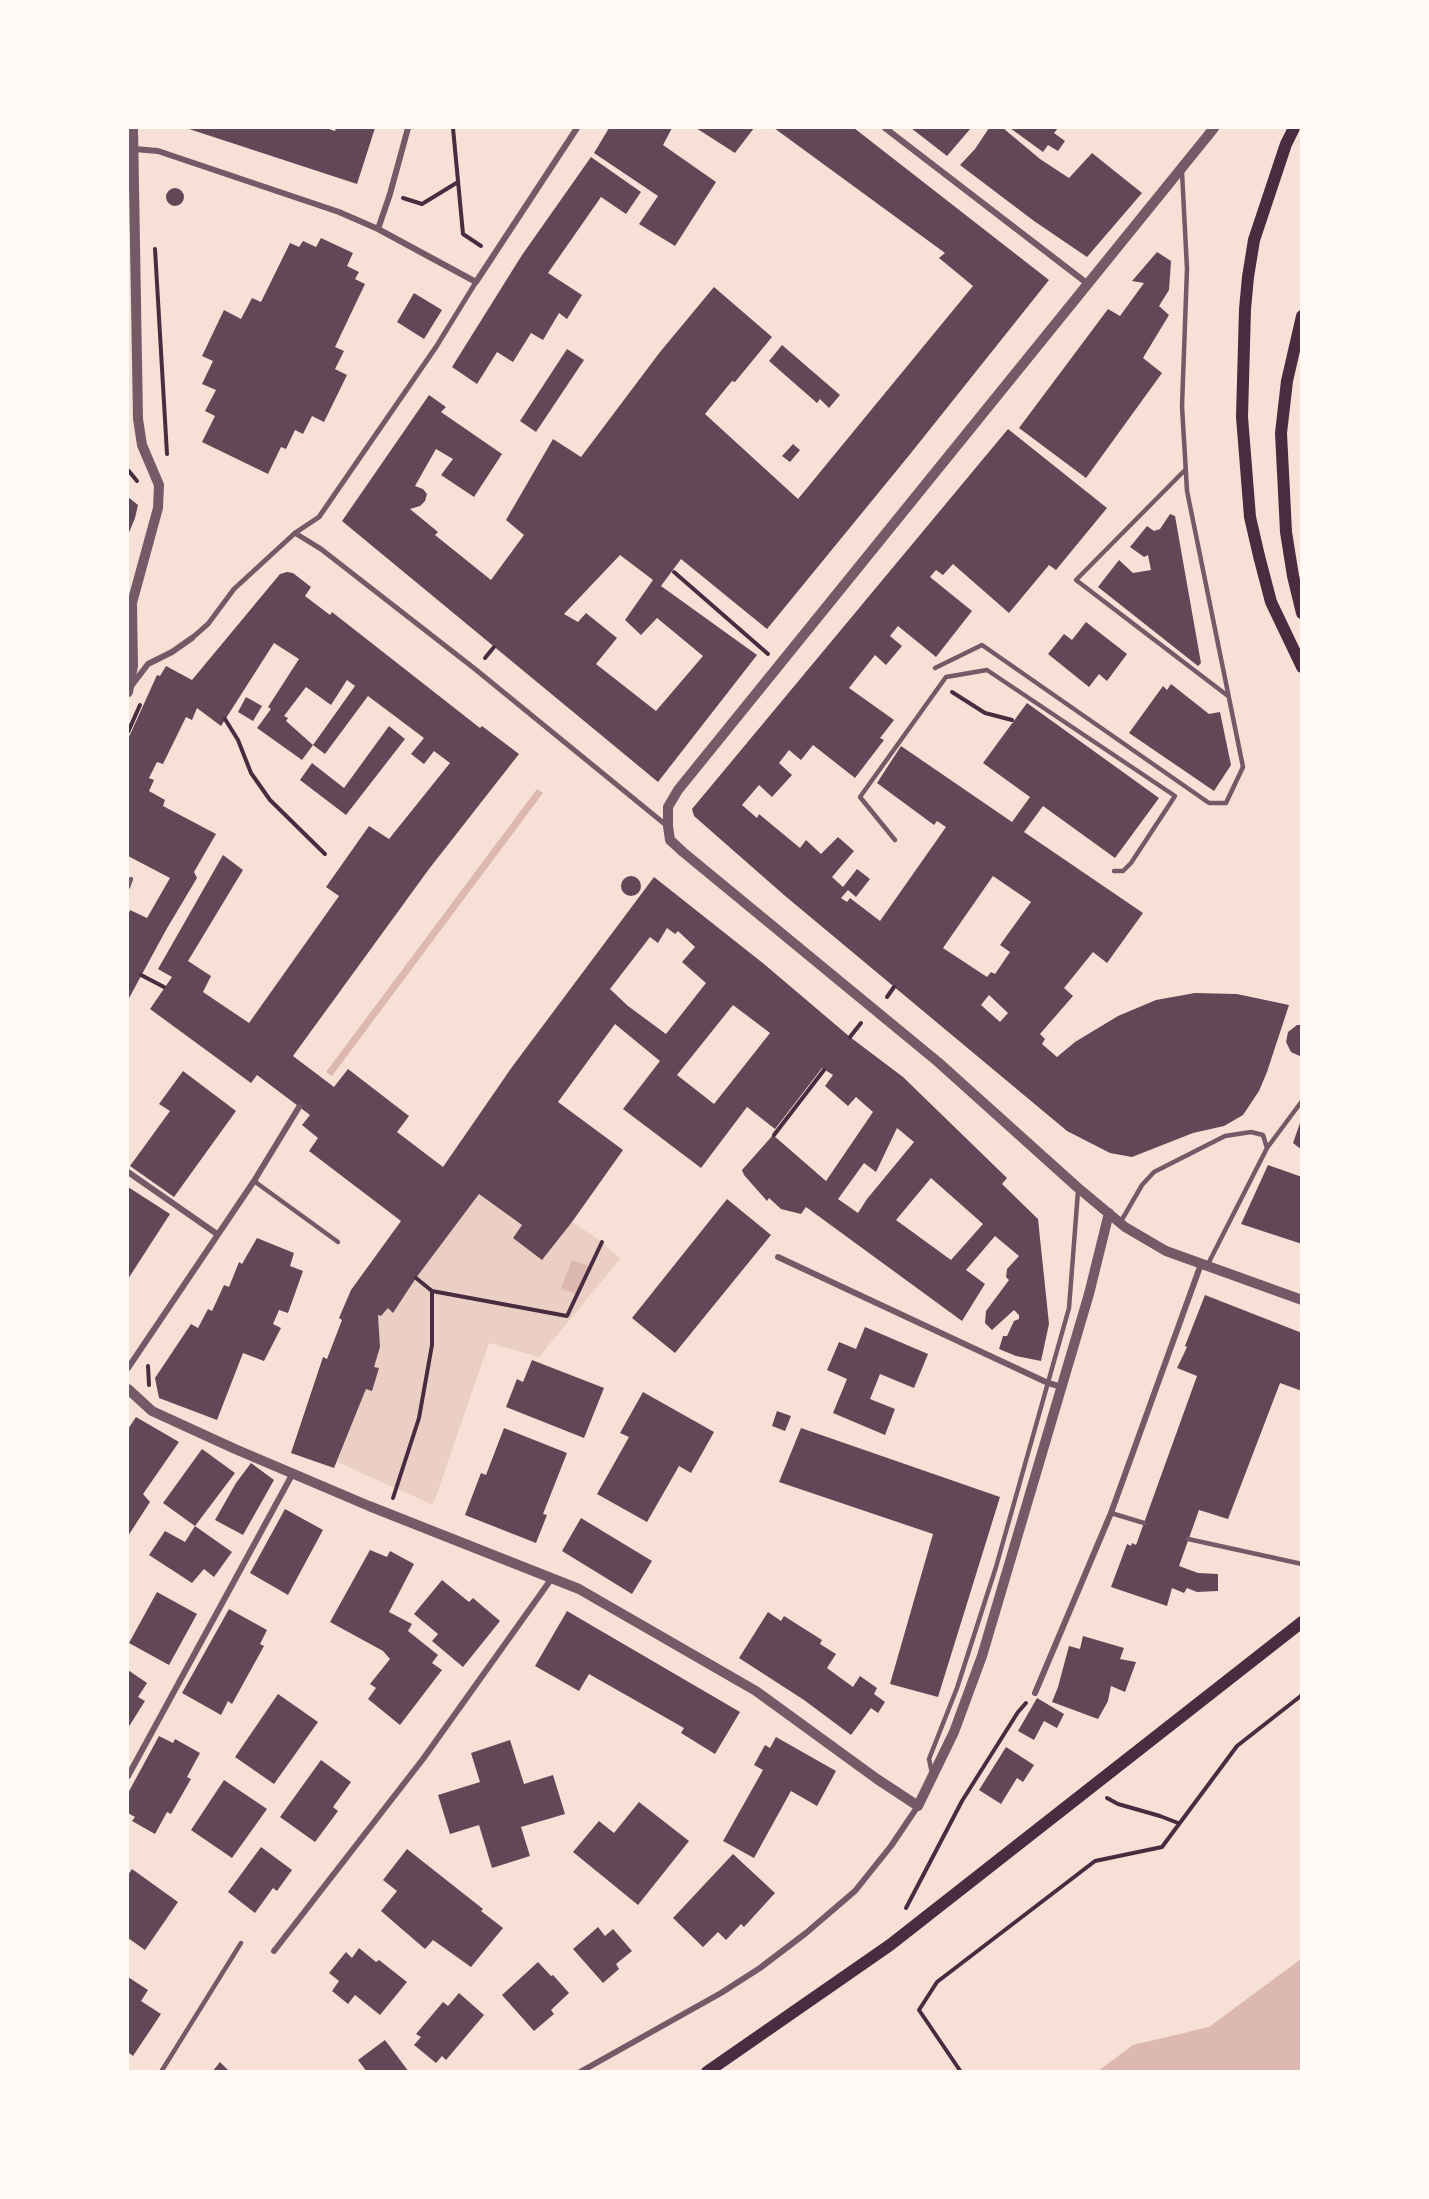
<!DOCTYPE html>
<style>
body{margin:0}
#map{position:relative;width:1429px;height:2199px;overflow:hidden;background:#f7e1d7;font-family:"Nunito Sans",sans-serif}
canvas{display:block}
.frame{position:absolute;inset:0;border:129px solid #fffaf5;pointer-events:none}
</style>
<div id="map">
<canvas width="1429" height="2199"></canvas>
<div class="frame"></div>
</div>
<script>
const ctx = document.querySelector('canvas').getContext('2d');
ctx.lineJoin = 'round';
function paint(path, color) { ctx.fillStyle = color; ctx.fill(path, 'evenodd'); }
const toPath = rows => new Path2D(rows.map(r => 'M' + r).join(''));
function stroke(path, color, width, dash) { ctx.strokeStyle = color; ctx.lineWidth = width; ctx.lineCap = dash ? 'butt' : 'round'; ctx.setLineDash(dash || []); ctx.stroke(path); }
paint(toPath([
 [479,1194,522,1225,513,1238,542,1259,572,1222,602,1242,620,1259,539,1357,489,1343,433,1505,337,1462,366,1389,378,1368,374,1367,380,1347,378,1315,381,1316,388,1308,393,1313,416,1278]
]), '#ebcfc5');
paint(toPath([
 [537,789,543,793,332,1076,326,1072],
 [572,1260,589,1266,579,1295,561,1289],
 [1301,1959,1301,2071,1098,2071,1133,2045,1209,2027]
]), '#dcb8b0');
paint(toPath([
 [186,128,326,128,335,131,336,128,375,128,357,184],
 [609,128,672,128,663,145,716,182,675,246,639,224,658,196,594,153],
 [696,128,754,128,735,153],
 [774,128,854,128,1049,280,911,453,767,629,681,559,661,586,757,655,658,782,342,521,429,395,446,407,441,412,502,454,474,497,441,475,453,459,436,449,415,486,423,489,427,494,425,501,420,506,410,509,438,532,435,535,491,580,524,535,506,520,553,439,581,457,660,352,714,287,772,337,735,382,732,381,705,414,798,499,973,286,939,258,945,253],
 [620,555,653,580,625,620,641,635,657,618,703,656,656,711,596,664,617,638,586,613,578,622,564,614],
 [911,128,971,128,947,156],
 [989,128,1003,128,1040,159,1069,178,1092,153,1142,193,1087,257,1034,221,960,165,975,149],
 [1010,128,1058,128,1054,133,1065,141,1058,151,1048,145,1043,152],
 [591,157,641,192,626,214,601,197,548,273,582,295,567,319,559,313,543,340,531,333,513,362,497,352,477,384,452,367,522,255],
 '166 197a9 9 0 1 1 18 0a9 9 0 1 1-18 0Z',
 [321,238,353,253,347,266,359,272,355,279,365,284,335,347,344,351,335,369,347,375,324,422,312,416,303,434,295,430,286,449,281,447,268,474,202,442,215,416,205,411,216,390,202,384,213,361,202,356,224,310,241,319,252,298,261,302,290,243,299,247,303,241,316,247],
 [1157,252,1171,261,1169,290,1159,306,1169,315,1143,358,1162,373,1086,478,1019,428,1108,309,1120,316,1144,283,1132,281],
 [414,293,442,310,424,339,397,322],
 [782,345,840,395,829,408,820,399,817,403,769,361],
 [567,349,584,360,536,432,520,421],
 [1008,429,1107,508,1056,570,1049,565,1009,613,953,564,943,575,936,570,930,577,972,611,936,657,898,626,890,636,902,646,886,665,875,655,849,688,894,720,880,738,884,740,855,778,813,745,801,760,789,750,779,763,792,775,772,797,759,785,742,805,757,818,759,814,800,848,806,840,821,854,838,837,854,851,832,877,843,887,857,869,870,879,856,897,848,890,841,898,847,902,850,898,880,921,946,827,937,821,934,825,877,783,901,746,1012,822,1030,797,983,763,1027,703,1159,798,1115,858,1043,806,1024,832,1143,913,1107,963,1093,952,1064,988,1073,996,1040,1034,1045,1039,1042,1044,1057,1057,1075,1042,1118,1016,1156,1000,1195,993,1237,994,1289,1005,1267,1072,1259,1091,1243,1115,1224,1126,1193,1133,1132,1157,1110,1153,1067,1131,784,895,694,816,692,809],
 [993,876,1031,902,1000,945,1010,952,995,974,991,972,987,977,943,948],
 [989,995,1008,1013,1000,1022,981,1005],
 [793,444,800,450,790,462,782,456],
 [128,497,138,505,135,518,128,535],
 [1170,514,1175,516,1201,663,1198,666,1098,587,1119,560,1133,573,1151,570,1148,555,1144,557,1130,547,1147,526,1154,531,1160,529],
 [287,572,293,573,311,587,305,596,330,615,332,612,480,728,482,726,519,754,429,869,293,1056,334,1087,348,1069,409,1116,397,1132,443,1167,512,1067,654,877,764,964,850,1037,903,1077,1007,1178,1002,1184,1038,1219,1049,1324,1041,1361,1016,1356,999,1349,1003,1336,1007,1336,1014,1321,1019,1319,1019,1315,1014,1310,992,1330,985,1323,986,1311,1009,1280,1006,1277,1007,1269,1019,1256,995,1236,966,1270,985,1284,962,1321,806,1207,801,1214,781,1209,769,1198,767,1201,744,1175,742,1170,773,1135,826,1181,873,1112,856,1097,848,1106,825,1086,833,1075,822,1068,775,1129,747,1107,701,1168,623,1109,660,1061,615,1024,558,1102,623,1150,572,1222,542,1260,513,1238,522,1225,479,1194,416,1278,393,1313,388,1308,381,1316,378,1315,380,1347,374,1367,379,1368,372,1391,366,1389,334,1468,291,1453,323,1357,327,1359,342,1320,339,1318,351,1290,401,1221,309,1151,318,1138,302,1125,310,1115,257,1075,251,1083,150,1009,172,977,158,969,223,855,243,870,188,961,211,976,203,992,249,1023,339,896,326,887,369,826,389,839,450,763,434,751,424,764,411,754,424,738,368,696,325,754,313,745,355,686,347,680,331,705,306,687,284,716,288,718,286,721,313,745,302,760,257,728,271,709,268,707,299,659,274,643,221,726,197,708,192,720,186,717,163,764,157,762,149,778,154,780,149,791,165,800,163,806,216,834,194,872,197,878,166,930,128,1000,128,915,130,910,147,918,170,878,128,856,128,739,157,675,160,676,166,666,192,680,280,574],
 [667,928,675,934,678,931,695,947,682,962,706,983,666,1034,628,1006,610,989,650,937,658,943],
 [733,1005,770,1033,714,1104,677,1075],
 [897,1128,914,1142,867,1199,858,1213,838,1199,864,1163,876,1172],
 [931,1178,983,1224,951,1260,896,1220],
 [1086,622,1127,654,1107,681,1099,674,1089,687,1048,654,1064,634,1072,640],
 [1171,684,1209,714,1220,712,1231,765,1214,791,1129,733,1163,686,1167,690],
 [246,697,262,706,253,721,238,712],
 [389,726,405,739,346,815,300,780,312,763,344,788],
 '621 886a10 10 0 1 1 20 0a10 10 0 1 1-20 0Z',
 [1297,1025,1302,1025,1302,1057,1291,1052,1286,1042,1288,1032],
 [183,1071,236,1111,174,1197,130,1166,170,1111,159,1104],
 [1301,1120,1302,1120,1302,1150,1293,1143],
 [1268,1165,1302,1177,1302,1244,1241,1224],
 [128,1187,170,1214,128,1279],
 [727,1199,771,1235,675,1353,632,1318],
 [257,1238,294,1253,290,1266,303,1271,288,1313,279,1310,273,1324,281,1328,264,1361,243,1353,217,1420,159,1398,155,1378,191,1324,198,1328,208,1309,212,1311,224,1285,229,1287,239,1262,242,1264],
 [1205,1295,1302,1333,1302,1391,1280,1383,1228,1519,1199,1510,1179,1566,1198,1573,1218,1574,1218,1591,1197,1592,1187,1588,1184,1593,1172,1588,1167,1606,1111,1587,1127,1544,1131,1546,1132,1543,1136,1545,1197,1376,1177,1368,1187,1347,1185,1346],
 [865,1327,928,1354,914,1388,880,1374,870,1399,895,1409,885,1435,833,1413,847,1379,827,1370,839,1342,856,1349],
 [532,1360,604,1388,584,1438,506,1407,517,1379,523,1382],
 [643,1392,714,1432,691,1473,679,1466,647,1522,597,1494,629,1437,620,1433],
 [777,1411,791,1416,785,1431,772,1426],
 [136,1417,179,1442,143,1494,150,1502,128,1536,128,1429],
 [504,1428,567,1453,543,1514,547,1515,536,1543,465,1515,481,1473,486,1475],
 [801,1428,1000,1497,938,1697,890,1684,933,1534,779,1482],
 [202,1449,235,1473,195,1526,232,1552,214,1577,204,1569,192,1583,149,1555,165,1531,185,1542,195,1526,163,1503],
 [251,1463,274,1480,243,1535,215,1520,236,1483],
 [285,1509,323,1530,288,1595,250,1573],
 [581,1518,652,1561,632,1594,562,1551],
 [370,1550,387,1557,390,1551,414,1564,389,1612,412,1624,408,1631,438,1655,432,1663,442,1670,400,1725,368,1699,376,1688,370,1684,390,1659,383,1651,330,1622],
 [442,1580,469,1602,473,1598,500,1621,463,1667,432,1641,438,1634,414,1614],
 [157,1592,197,1614,169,1665,129,1643],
 [229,1609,267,1630,260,1644,264,1646,232,1704,228,1701,221,1715,182,1693],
 [567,1611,740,1712,715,1754,681,1733,684,1728,589,1674,579,1691,535,1666],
 [768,1612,781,1621,784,1616,822,1640,820,1644,836,1654,827,1668,853,1687,860,1676,877,1688,874,1694,885,1702,878,1713,871,1708,851,1735,804,1700,739,1658],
 [1083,1636,1124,1648,1120,1659,1136,1662,1125,1692,1111,1686,1108,1701,1098,1719,1052,1702,1058,1687,1069,1646,1080,1649],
 [128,1670,147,1683,138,1697,145,1701,128,1728],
 [278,1694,318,1722,274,1784,235,1757],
 [1037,1698,1064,1714,1057,1728,1044,1721,1034,1740,1018,1731],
 [159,1736,173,1743,175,1739,200,1753,187,1777,191,1779,171,1814,167,1812,155,1834,132,1821,135,1817,128,1813,128,1793],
 [776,1737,836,1771,817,1806,791,1791,754,1858,723,1841,763,1770,754,1765,765,1745,770,1748],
 [510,1740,524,1784,553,1775,565,1814,521,1827,530,1856,492,1868,479,1825,450,1834,438,1795,480,1782,471,1753],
 [1006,1747,1034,1765,1023,1782,1017,1778,1001,1804,979,1790],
 [321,1760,351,1782,333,1807,338,1811,315,1842,280,1817],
 [224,1780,267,1809,232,1858,191,1830],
 [639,1802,689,1841,638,1905,573,1852,599,1821,614,1833],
 [261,1847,292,1870,277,1891,273,1888,255,1913,228,1892],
 [407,1849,483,1909,481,1911,503,1928,471,1967,433,1940,425,1949,381,1911,397,1891,383,1880],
 [733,1854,775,1893,744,1927,741,1924,726,1940,718,1932,703,1947,673,1918],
 [132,1869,178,1902,145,1950,128,1938,128,1875],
 [598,1927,605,1936,613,1929,632,1951,616,1964,619,1969,603,1983,573,1949],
 [359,1948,376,1962,379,1960,407,1982,380,2015,355,1995,348,2004,332,1991,339,1981,329,1973,346,1952,352,1958],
 [538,1962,551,1976,553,1975,569,1993,551,2010,554,2014,534,2031,502,1995],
 [128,1977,148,1990,141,2001,161,2014,133,2056,128,2052],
 [459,1993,484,2015,446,2060,442,2056,436,2063,414,2045,421,2037,416,2034,443,2002,448,2006],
 [385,2040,409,2072,367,2072,358,2060],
 [220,2062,230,2072,212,2072]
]), '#644757');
stroke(toPath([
 [453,128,463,234,481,246],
 [403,198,422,204,458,182],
 [155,249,167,454],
 [128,470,137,481],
 [674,572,768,654],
 [485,658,494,647],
 [952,692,985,713,1012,720],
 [225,719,238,740,251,773,270,800,325,854],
 [128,732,140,705],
 [141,975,164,987],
 [887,997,894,987],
 [850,1037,861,1023],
 [774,1135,824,1070],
 [416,1278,432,1291],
 [148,1366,149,1385],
 [393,1498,419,1418,432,1345,432,1291,567,1316,602,1242],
 [1107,1798,1118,1804,1160,1816,1178,1823],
 [906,1908,962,1801,1018,1712,1026,1703],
 [961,2072,919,2010,937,1982,1095,1861,1162,1847,1237,1746,1302,1695]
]), '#4a2c40', 4);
stroke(toPath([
 [1186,469,1076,580,1228,696],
 [935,668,982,645,1209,803,1226,803,1243,767,1187,491,1182,406,1187,269,1182,172],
 [895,840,860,797,946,677,987,670,1175,796,1131,863,1123,871,1114,871],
 [128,887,131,879],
 [1267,1148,1302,1101],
 [254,1181,338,1242],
 [1120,1223,1142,1185,1154,1172,1225,1136,1251,1132,1263,1135,1267,1148,1208,1264],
 [1111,1513,1144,1523],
 [1188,1539,1302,1564],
 [932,1773,929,1759,957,1688,996,1567,1069,1308,1078,1191],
 [161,2072,241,1943]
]), '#755966', 4.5);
stroke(toPath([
 [295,533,321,549,475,669,666,825],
 [192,638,208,624,234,589,295,533,319,517,436,347,476,282]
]), '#755966', 5);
stroke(toPath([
 [885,128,1088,284],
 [134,149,158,151,339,212,378,229,476,282,577,128],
 [378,229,390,194,408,128],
 [132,685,148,664,172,652,192,638],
 [128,1172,217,1234],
 [778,1257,1048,1383,1062,1387],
 [128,1368,254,1181,299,1107],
 [1035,1693,1111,1513,1201,1264],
 [128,1776,293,1473],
 [274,1951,423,1759,552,1578],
 [580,2072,721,1993,760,1968,806,1933,855,1891,891,1846,918,1806]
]), '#755966', 6);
stroke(toPath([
 [1214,128,678,790,668,807,668,826,670,840,683,852,938,1062,1077,1187,1125,1227,1166,1251,1302,1300],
 [128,692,133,666,132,603,158,508,159,485,142,445,138,419,133,128],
 [128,1389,152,1411,235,1449,369,1506,579,1589,756,1691,877,1779,918,1806,954,1732,982,1656,1089,1294,1109,1213]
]), '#755966', 10);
stroke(toPath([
 [1294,128,1286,144,1254,240,1248,277,1245,309,1242,417,1250,517,1259,556,1271,602,1302,667],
 [1302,316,1287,381,1281,433,1286,532,1293,576,1302,613],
 [707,2072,890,1945,1302,1622]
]), '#4a2c40', 12);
</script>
